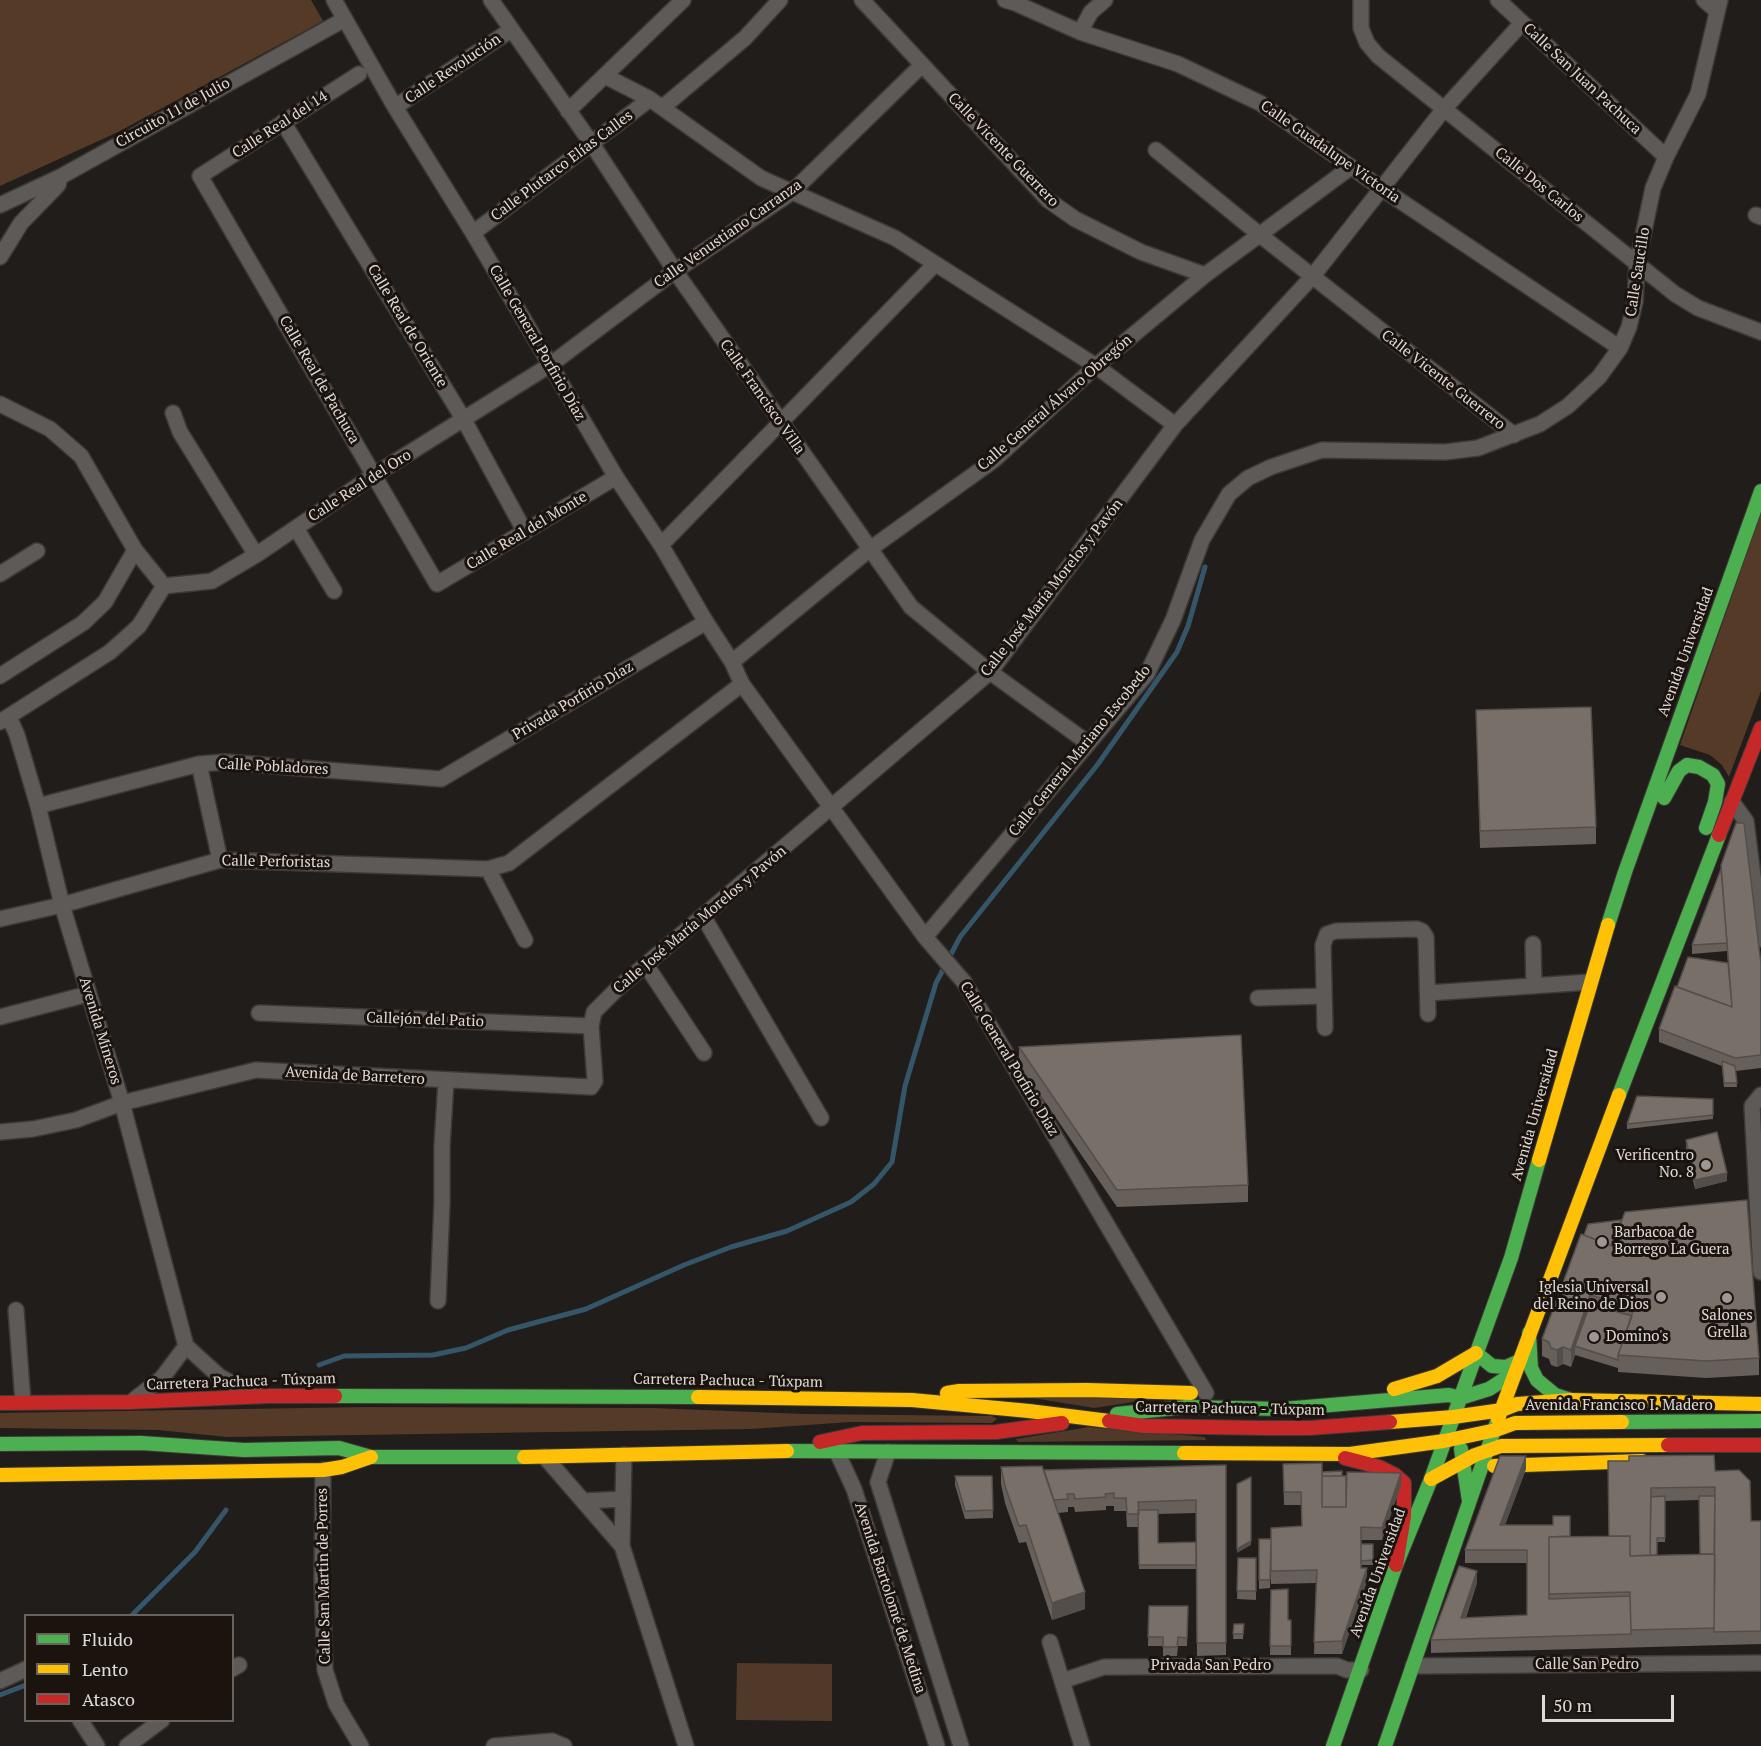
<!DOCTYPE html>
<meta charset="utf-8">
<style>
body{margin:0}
#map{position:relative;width:1761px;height:1746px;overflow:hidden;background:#211d1a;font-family:"PT Serif",serif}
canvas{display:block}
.legend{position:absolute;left:24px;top:1614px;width:210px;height:108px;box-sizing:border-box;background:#1a130e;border:2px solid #69635e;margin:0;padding:8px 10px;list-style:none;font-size:18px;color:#e0dad7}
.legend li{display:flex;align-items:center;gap:12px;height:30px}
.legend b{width:30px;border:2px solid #69635e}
.scale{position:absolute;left:1542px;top:1695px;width:132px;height:27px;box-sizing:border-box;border:3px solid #e0dad7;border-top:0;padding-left:8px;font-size:18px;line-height:21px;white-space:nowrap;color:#e0dad7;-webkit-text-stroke:4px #1a130e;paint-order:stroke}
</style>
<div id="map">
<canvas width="1761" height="1746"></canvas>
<ul class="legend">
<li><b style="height:8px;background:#4caf50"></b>Fluido</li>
<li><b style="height:8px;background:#ffc107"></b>Lento</li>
<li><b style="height:8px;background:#c62828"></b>Atasco</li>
</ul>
<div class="scale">50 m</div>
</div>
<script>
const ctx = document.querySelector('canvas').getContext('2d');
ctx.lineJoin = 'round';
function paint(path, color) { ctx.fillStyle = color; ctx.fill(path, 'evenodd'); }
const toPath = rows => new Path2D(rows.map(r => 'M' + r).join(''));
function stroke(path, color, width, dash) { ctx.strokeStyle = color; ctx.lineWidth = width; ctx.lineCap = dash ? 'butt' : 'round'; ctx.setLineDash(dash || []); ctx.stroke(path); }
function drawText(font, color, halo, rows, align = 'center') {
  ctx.font = font + ' "PT Serif",serif'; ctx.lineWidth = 6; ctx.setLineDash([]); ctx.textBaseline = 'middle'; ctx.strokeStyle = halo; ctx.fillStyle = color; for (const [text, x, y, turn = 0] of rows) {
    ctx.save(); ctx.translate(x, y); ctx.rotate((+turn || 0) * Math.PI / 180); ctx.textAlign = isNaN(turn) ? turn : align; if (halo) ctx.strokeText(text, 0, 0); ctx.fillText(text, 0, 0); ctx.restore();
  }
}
paint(toPath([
 [1172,1396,1094,1408,1033,1398],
 [1089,1427,1205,1437,1206,1440,1018,1442,1016,1439],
 [737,1663,832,1664,832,1721,736,1720]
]), '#503928');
paint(toPath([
 [0,0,311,0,323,21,118,132,0,186],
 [1761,512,1761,691,1729,777,1722,765,1710,755,1680,745],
 [366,1407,653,1408,804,1414,992,1416,997,1419,992,1423,850,1422,751,1429,227,1437,158,1430,0,1428,0,1413]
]), '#553a27');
stroke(toPath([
 [319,1365,344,1356,433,1355,466,1348,508,1330,586,1309,684,1265,731,1247,787,1231,851,1202,874,1184,892,1162,905,1086,936,983,960,937,1098,764,1177,652,1188,626,1205,567],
 [131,1616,195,1552,226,1510],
 [0,1695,26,1685]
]), '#355669', 5);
const street = toPath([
 [334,0,395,107,473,233,616,477,661,545,706,622,732,662,742,684,925,937,964,982,1206,1393],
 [491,0,592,144,675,271,911,607,990,672,1088,743],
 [862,0,1048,200,1075,219,1141,252,1205,275],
 [1005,0,1015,3,1080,32,1178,64,1260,103,1381,188,1620,348],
 [1361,0,1361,28,1367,43,1378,56,1675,294,1698,308,1761,332],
 [1498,0,1666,157],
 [1704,0,1717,11],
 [1080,32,1091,12,1105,0],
 [359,74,200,176,437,584,616,477],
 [605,76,650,99,761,178,895,238,1096,366,1175,425],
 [395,107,511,30],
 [663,107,745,38,780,0],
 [568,111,683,0],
 [283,122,464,420,525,532],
 [1156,150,1260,235,1514,435],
 [0,205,60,177,345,19],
 [1756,215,1761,217],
 [473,233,650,99],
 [0,257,21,223,58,185,60,177],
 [0,404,50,429,81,456,135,550,164,586],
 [173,413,180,432,256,555],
 [296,528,334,591],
 [661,545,935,264],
 [0,574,37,551],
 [164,586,212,581,256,555,374,475,550,365,675,271,792,192,922,65],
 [732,662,870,549,994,460,1096,366,1205,275,1351,167],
 [0,676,83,623,105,602,135,550],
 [9,717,17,735,38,806,62,905,122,1103,186,1346,219,1376,237,1386,256,1391],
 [0,722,110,652,139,626,164,586],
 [199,764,220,860],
 [1732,802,1746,821,1761,939],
 [38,806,199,764,225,762,441,779,706,622],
 [488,869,525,940],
 [703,916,821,1118],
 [0,919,62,905,220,860,488,869,509,863,742,684],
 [925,937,1147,674,1173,620,1202,540,1229,494,1248,478,1271,467,1322,450,1445,452,1478,448,1540,424,1568,406,1599,377,1620,348,1629,327,1635,302,1637,264,1653,188,1666,157,1698,94,1720,0],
 [1533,944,1534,986],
 [646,965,704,1053],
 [1428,993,1590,982],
 [1258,998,1324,996],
 [259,1013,591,1026],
 [0,1017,88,994],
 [1325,1028,1323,945,1327,934,1336,931,1417,929,1422,931,1426,937,1428,1014],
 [1761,1095,1752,1106,1761,1272],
 [0,1132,33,1129,76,1120,122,1103,256,1070,591,1087,595,1081,591,1026,594,1012,617,989,990,672,1175,425,1312,277,1444,109,1522,23],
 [438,1301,442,1202,442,1146,446,1081],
 [16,1310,23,1402],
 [135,1399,162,1378,186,1346],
 [837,1452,854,1489,937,1746],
 [888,1452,878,1482,961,1746],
 [624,1455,622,1546,686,1746],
 [545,1457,622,1546],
 [323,1470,322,1579,325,1670,336,1704,361,1746],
 [583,1501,623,1499],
 [1050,1642,1082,1746],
 [1413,1666,1761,1663],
 [232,1669,239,1665],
 [0,1681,26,1669],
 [1062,1681,1104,1667,1337,1666,1347,1670,1361,1670],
 [80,1720,97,1746],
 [127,1746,162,1720],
 [494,1746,552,1741,564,1746]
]);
const fast = toPath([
 [1664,798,1679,771,1687,765,1699,767,1713,775,1718,784,1715,802,1706,828],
 [1608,925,1625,872,1761,491],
 [1619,1095,1719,835],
 [1529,1333,1531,1368,1537,1380,1555,1395,1571,1400],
 [1476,1353,1492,1366,1506,1367,1519,1361],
 [335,1396,698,1397],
 [1117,1414,1186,1407,1283,1409,1449,1395,1460,1398,1489,1389,1514,1373],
 [1622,1422,1761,1421],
 [0,1444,141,1443,244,1450,339,1448,371,1457,524,1457],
 [1461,1449,1469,1501],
 [787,1451,1184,1453],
 [1333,1746,1396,1565,1431,1479,1511,1258,1539,1160],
 [1385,1746,1498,1419]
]);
const slow = toPath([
 [1539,1160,1608,925],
 [1394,1389,1437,1376,1476,1353],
 [947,1393,959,1391,1087,1390,1191,1393],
 [698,1397,912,1400,1029,1411,1109,1421],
 [1498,1419,1619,1095],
 [1390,1422,1453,1417,1502,1410,1517,1404,1571,1400,1761,1404],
 [1184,1453,1350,1454,1444,1441,1496,1430,1515,1423,1622,1422],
 [524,1457,787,1451],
 [1494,1466,1642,1461],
 [0,1475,323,1470,342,1467,371,1457],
 [1431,1479,1475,1455,1501,1446,1668,1445]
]);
const jam = toPath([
 [1719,835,1761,728],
 [0,1403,130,1402,269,1396,335,1396],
 [1109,1421,1144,1426,1263,1428,1310,1428,1390,1422],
 [820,1442,862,1433,996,1432,1062,1423],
 [1668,1445,1761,1445],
 [1345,1458,1379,1467,1395,1475,1404,1483,1404,1516,1396,1565]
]);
stroke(street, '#3d3937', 18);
stroke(fast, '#3d3937', 16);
stroke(slow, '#3d3937', 16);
stroke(jam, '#3d3937', 16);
stroke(street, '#5e5a58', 15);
stroke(fast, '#4caf50', 14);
stroke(slow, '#ffc107', 14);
stroke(jam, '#c62828', 14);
paint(toPath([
 [1476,710,1596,827,1596,844,1480,848],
 [1721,869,1761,964,1761,1068,1736,1071,1737,1087,1724,1087,1722,1066,1659,1042,1659,1029,1677,987,1728,963,1727,951,1692,954,1692,945],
 [1019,1047,1248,1185,1248,1202,1117,1207,1019,1064],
 [1713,1099,1713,1119,1627,1129,1627,1124],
 [1686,1140,1727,1181,1695,1189,1686,1149],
 [1584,1235,1759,1358,1759,1375,1706,1378,1618,1372,1618,1368,1575,1355,1571,1367,1563,1364,1557,1367,1551,1365,1549,1359,1542,1356,1542,1339],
 [1608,1461,1715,1471,1751,1521,1761,1521,1761,1644,1431,1653,1431,1640,1477,1583,1466,1618,1527,1615,1527,1563,1465,1563,1465,1550,1526,1469,1505,1525,1570,1536,1609,1536],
 [1699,1500,1700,1554,1657,1555,1657,1542,1665,1542,1665,1501],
 [1283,1464,1342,1476,1401,1485,1382,1540,1361,1540,1361,1544,1373,1544,1373,1565,1361,1565,1361,1568,1367,1581,1342,1654,1314,1654,1316,1583,1271,1584,1271,1555,1270,1588,1259,1589,1259,1539,1271,1539,1302,1526,1301,1505,1284,1505],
 [1226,1465,1226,1655,1197,1656,1196,1513,1158,1514,1158,1543,1196,1542,1196,1569,1139,1569,1139,1523,1139,1527,1127,1527,1126,1511,1114,1511,1114,1506,1106,1506,1106,1510,1075,1512,1074,1507,1068,1507,1068,1512,1058,1513,1085,1609,1052,1620,1026,1542,1019,1543,1005,1503,1001,1484,1001,1467,1044,1470],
 [955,1476,992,1476,993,1518,965,1519,955,1485],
 [1238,1558,1256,1558,1256,1600,1237,1599],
 [1271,1590,1288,1620,1291,1620,1291,1655,1270,1655],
 [1149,1606,1188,1606,1187,1646,1178,1646,1177,1656,1163,1656,1163,1646,1148,1646],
 [1234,1624,1244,1624,1243,1639,1233,1639]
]), '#675f5a');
paint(toPath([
 [1727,1173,1727,1181,1695,1189,1695,1180],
 [1590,1295,1590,1313,1575,1346,1575,1355,1571,1367,1571,1350],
 [1563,1347,1563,1364,1557,1367,1557,1350],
 [1526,1456,1526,1469,1500,1538,1500,1525],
 [1401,1473,1401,1485,1382,1540,1382,1528],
 [1251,1541,1251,1545,1237,1553,1237,1549],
 [1367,1568,1367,1581,1342,1654,1342,1641],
 [1477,1571,1477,1583,1461,1631,1461,1618],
 [1085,1592,1085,1609,1052,1620,1052,1603]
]), '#544e4a');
const building = toPath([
 [1591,707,1596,827,1480,831,1476,710,1591,707],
 [1736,823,1744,823,1761,964,1761,1055,1735,1058,1659,1029,1675,986,1732,1007,1721,865,1736,823],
 [1721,869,1727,943,1692,945,1721,869],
 [1688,957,1728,963,1732,1007,1677,987,1688,957],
 [1241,1035,1248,1185,1117,1190,1019,1047,1241,1035],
 [1722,1061,1735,1066,1737,1083,1724,1083,1722,1061],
 [1637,1096,1713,1099,1713,1115,1627,1124,1637,1096],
 [1717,1132,1727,1173,1695,1180,1686,1140,1717,1132],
 [1747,1200,1759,1358,1706,1361,1618,1355,1634,1308,1590,1295,1571,1350,1563,1347,1557,1350,1551,1348,1549,1342,1542,1339,1581,1234,1612,1246,1625,1212,1747,1200],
 [1621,1220,1612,1246,1584,1235,1588,1224,1621,1220],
 [1590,1304,1632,1316,1618,1355,1618,1360,1575,1346,1590,1304],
 [1714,1455,1715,1471,1739,1470,1750,1481,1751,1521,1761,1521,1761,1631,1714,1632,1715,1487,1651,1488,1650,1555,1630,1556,1630,1536,1609,1536,1608,1461,1629,1461,1629,1456,1714,1455],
 [1500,1456,1526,1456,1500,1525,1553,1525,1553,1516,1570,1516,1570,1536,1549,1537,1549,1599,1630,1596,1631,1634,1431,1640,1459,1566,1477,1571,1461,1618,1527,1615,1527,1550,1465,1550,1500,1456],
 [1322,1463,1322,1507,1346,1507,1347,1472,1401,1473,1382,1528,1361,1527,1361,1568,1367,1568,1342,1641,1314,1642,1317,1570,1271,1571,1271,1528,1302,1526,1301,1492,1284,1492,1283,1464,1322,1463],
 [1226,1465,1226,1643,1197,1643,1196,1500,1138,1502,1139,1514,1127,1514,1126,1498,1114,1498,1114,1493,1105,1494,1106,1497,1075,1499,1074,1494,1067,1494,1068,1499,1054,1500,1044,1470,1226,1465],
 [1042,1466,1085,1592,1052,1603,1026,1525,1019,1526,1005,1486,1001,1467,1042,1466],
 [1342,1471,1342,1476,1322,1476,1322,1472,1342,1471],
 [955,1476,992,1476,993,1510,965,1511,955,1476],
 [1322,1476,1346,1476,1346,1507,1322,1507,1322,1476],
 [1251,1477,1251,1541,1237,1549,1237,1484,1251,1477],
 [1665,1496,1665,1538,1657,1538,1657,1555,1650,1555,1651,1497,1665,1496],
 [1699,1496,1715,1496,1714,1554,1700,1554,1699,1496],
 [1138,1510,1158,1510,1158,1543,1196,1542,1196,1565,1139,1565,1138,1510],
 [1630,1536,1630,1556,1715,1554,1714,1628,1631,1630,1630,1592,1549,1594,1549,1537,1630,1536],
 [1259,1539,1271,1539,1270,1580,1259,1580,1259,1539],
 [1361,1544,1373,1544,1373,1560,1361,1561,1361,1544],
 [1238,1558,1256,1558,1256,1591,1237,1591,1238,1558],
 [1288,1589,1288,1620,1291,1620,1291,1646,1270,1646,1271,1590,1288,1589],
 [1149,1606,1188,1606,1187,1638,1178,1637,1177,1647,1163,1647,1163,1637,1148,1637,1149,1606],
 [1234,1624,1244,1624,1243,1634,1233,1634,1234,1624]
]);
paint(building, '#786f69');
stroke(building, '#544e4a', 1.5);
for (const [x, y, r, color] of [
 [1706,1165,6,"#9d9895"],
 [1602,1242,6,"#9d9895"],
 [1661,1297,6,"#9d9895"],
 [1727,1298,6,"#9d9895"],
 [1594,1337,6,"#9d9895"]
]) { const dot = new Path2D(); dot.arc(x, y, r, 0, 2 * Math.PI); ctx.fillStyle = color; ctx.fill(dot); stroke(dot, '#1a130e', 2); }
drawText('15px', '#e0dad7', '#1a130e', [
 ["Calle Revolución",453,69,-34],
 ["Calle San Juan Pachuca",1582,79,43],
 ["Circuito 11 de Julio",173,113,-29],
 ["Calle Real del 14",280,125,-33],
 ["Calle Vicente Guerrero",1003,150,46],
 ["Calle Guadalupe Victoria",1330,152,35],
 ["Calle Plutarco Elías Calles",562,166,-37],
 ["Calle Dos Carlos",1539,185,39],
 ["Calle Venustiano Carranza",728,234,-35],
 ["Calle Saucillo",1638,272,-81],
 ["Calle Real de Oriente",407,326,59],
 ["Calle General Porfirio Díaz",537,343,60],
 ["Calle Real de Pachuca",319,380,60],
 ["Calle Vicente Guerrero",1443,380,38],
 ["Calle Francisco Villa",762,397,55],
 ["Calle General Álvaro Obregón",1055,403,-41],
 ["Calle Real del Oro",360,486,-33],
 ["Calle Real del Monte",527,531,-31],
 ["Calle José María Morelos y Pavón",1052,588,-52],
 ["Avenida Universidad",1686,652,-70],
 ["Privada Porfirio Díaz",573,701,-31],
 ["Calle General Mariano Escobedo",1080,751,-51],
 ["Calle Pobladores",273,767,3],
 ["Calle Perforistas",276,862,1],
 ["Calle José María Morelos y Pavón",700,920,-40],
 ["Callejón del Patio",425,1020,2],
 ["Avenida Mineros",100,1031,73],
 ["Calle General Porfirio Díaz",1009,1059,59],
 ["Avenida de Barretero",355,1076,3],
 ["Avenida Universidad",1535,1115,-74],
 ["Carretera Pachuca - Túxpam",728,1381,1],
 ["Carretera Pachuca - Túxpam",241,1382,-2],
 ["Avenida Francisco I. Madero",1619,1406],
 ["Carretera Pachuca - Túxpam",1230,1409,1],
 ["Avenida Universidad",1378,1573,-70],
 ["Calle San Martin de Porres",324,1576,-91],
 ["Avenida Bartolomé de Medina",890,1598,72],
 ["Calle San Pedro",1587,1665],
 ["Privada San Pedro",1211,1666]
]);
drawText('15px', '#e0dad7', '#1a130e', [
 ["Verificentro",1694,1156],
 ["No. 8",1694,1173],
 ["Barbacoa de",1614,1233,"left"],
 ["Borrego La Guera",1614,1250,"left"],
 ["Iglesia Universal",1649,1288],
 ["del Reino de Dios",1649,1305],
 ["Salones",1727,1316,"center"],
 ["Grella",1727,1333,"center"],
 ["Domino's",1606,1337,"left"]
], 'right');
</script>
